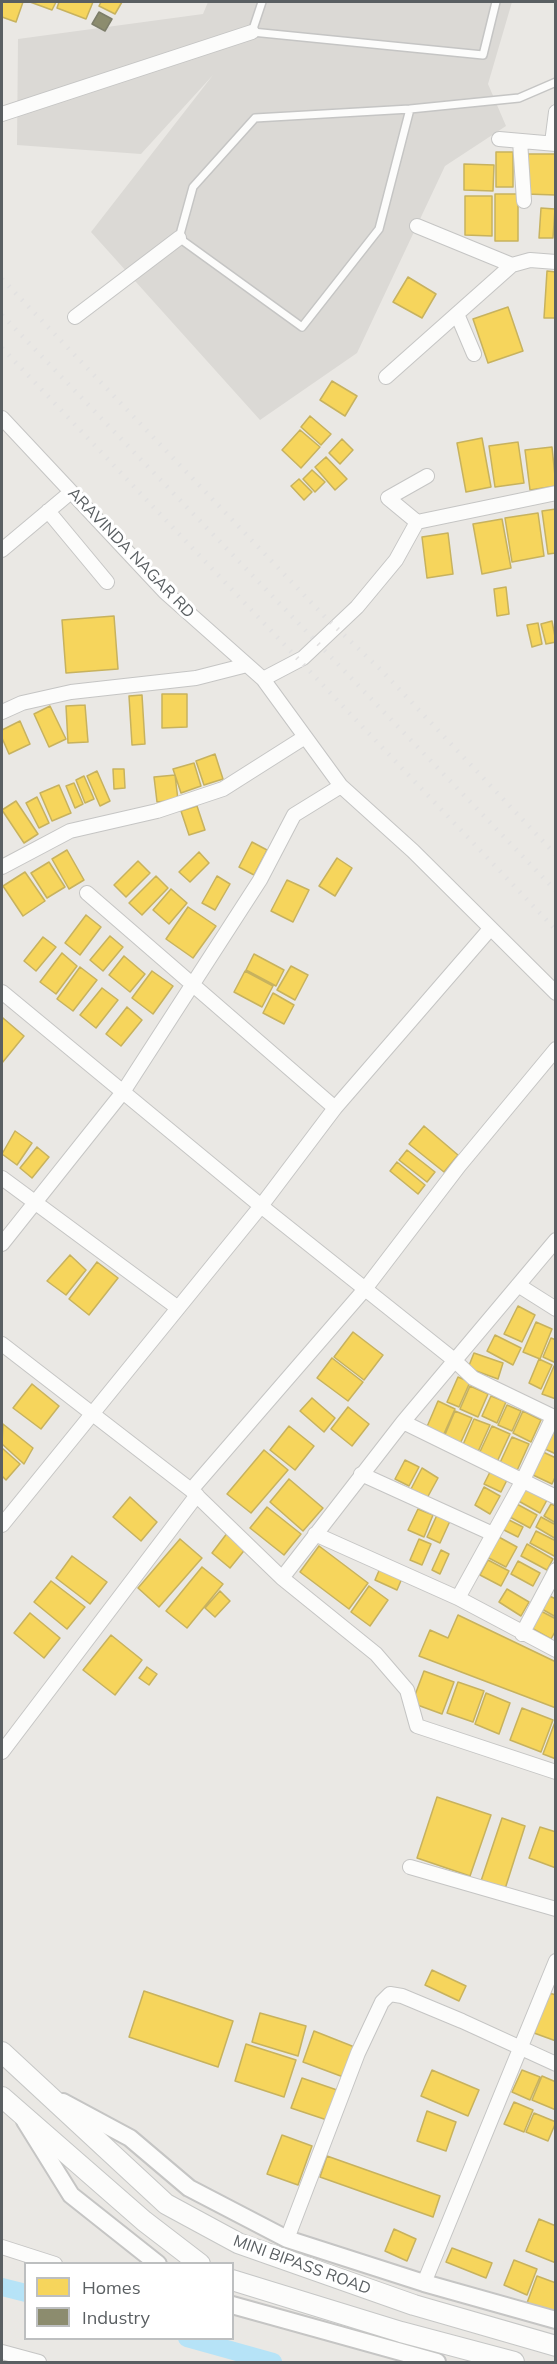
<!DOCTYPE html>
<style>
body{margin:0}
#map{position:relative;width:557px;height:2364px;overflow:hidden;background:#eae8e4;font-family:Mulish,sans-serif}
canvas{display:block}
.frame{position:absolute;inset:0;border:3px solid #5a5f62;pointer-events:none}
.legend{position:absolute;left:24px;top:2262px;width:210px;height:78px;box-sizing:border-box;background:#fff;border:2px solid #bdbfc0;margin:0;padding:8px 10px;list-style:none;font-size:18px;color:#5a5f62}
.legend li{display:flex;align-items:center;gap:12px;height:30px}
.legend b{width:30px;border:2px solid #bdbfc0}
</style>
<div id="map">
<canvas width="557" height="2364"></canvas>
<div class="frame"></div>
<ul class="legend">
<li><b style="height:16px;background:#f6d55c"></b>Homes</li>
<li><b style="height:16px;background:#8c8c6e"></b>Industry</li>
</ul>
</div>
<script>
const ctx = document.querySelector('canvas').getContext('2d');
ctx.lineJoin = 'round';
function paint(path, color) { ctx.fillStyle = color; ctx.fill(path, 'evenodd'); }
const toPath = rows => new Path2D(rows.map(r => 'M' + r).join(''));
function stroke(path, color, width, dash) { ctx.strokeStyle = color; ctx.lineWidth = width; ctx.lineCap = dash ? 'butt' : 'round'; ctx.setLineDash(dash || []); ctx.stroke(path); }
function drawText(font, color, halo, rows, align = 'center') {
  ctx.font = font + ' Mulish,sans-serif'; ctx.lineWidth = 6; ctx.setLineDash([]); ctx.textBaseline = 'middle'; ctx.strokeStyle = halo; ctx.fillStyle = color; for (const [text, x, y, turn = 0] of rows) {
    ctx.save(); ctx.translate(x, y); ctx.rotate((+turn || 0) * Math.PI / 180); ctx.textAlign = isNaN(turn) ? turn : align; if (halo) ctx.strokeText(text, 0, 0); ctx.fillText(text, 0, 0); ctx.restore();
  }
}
paint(toPath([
 [208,2,512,2,488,84,506,126,445,166,357,353,260,420,91,232,213,75,141,154,17,145,18,39,203,14]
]), '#dbd9d5');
const homes = toPath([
 [2,2,23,2,16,22,2,17,2,2],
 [30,2,56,2,52,10,30,2],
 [59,2,93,2,86,19,57,8,59,2],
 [101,2,122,2,115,14,99,6,101,2],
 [496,152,513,152,513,187,496,187,496,152],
 [527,154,556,154,556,195,526,194,527,154],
 [464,164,494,165,493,191,464,190,464,164],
 [495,194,518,194,518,241,495,241,495,194],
 [465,196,492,196,492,236,465,235,465,196],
 [541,208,555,209,553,238,539,238,541,208],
 [547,271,556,272,556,318,544,318,547,271],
 [408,277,436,294,422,318,393,302,408,277],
 [508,307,523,351,488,363,473,319,508,307],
 [332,381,357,396,345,416,320,400,332,381],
 [310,416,331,434,321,445,301,427,310,416],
 [300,430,320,447,301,468,282,450,300,430],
 [482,438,491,487,466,492,457,443,482,438],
 [342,439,353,450,340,464,329,453,342,439],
 [518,442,524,483,495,487,489,446,518,442],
 [552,447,556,486,530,490,525,450,552,447],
 [326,457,347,479,335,490,315,467,326,457],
 [312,470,325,482,315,492,303,479,312,470],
 [299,479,312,492,304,500,291,486,299,479],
 [556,509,556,553,548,554,542,511,556,509],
 [538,513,544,556,512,562,505,518,538,513],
 [502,519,511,568,482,574,473,524,502,519],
 [448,533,453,574,427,578,422,537,448,533],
 [506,587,509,614,497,616,494,589,506,587],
 [114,616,118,669,66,673,62,620,114,616],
 [552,621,556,642,546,644,541,624,552,621],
 [538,623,542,644,532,647,527,625,538,623],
 [162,694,187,694,187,727,162,728,162,694],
 [142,695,145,744,132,745,129,696,142,695],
 [85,705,88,742,68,743,66,706,85,705],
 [50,706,66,739,49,747,34,714,50,706],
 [20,721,30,744,9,754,2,738,2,730,20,721],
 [215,754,223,779,204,785,196,761,215,754],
 [194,763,201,786,181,793,173,769,194,763],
 [113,769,124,769,125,788,114,789,113,769],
 [97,771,110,801,100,806,87,776,97,771],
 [175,775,178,800,157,802,154,777,175,775],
 [84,776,94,799,85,803,76,780,84,776],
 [74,783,83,804,75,808,66,786,74,783],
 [59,785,71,813,52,821,40,793,59,785],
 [37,797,49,823,39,828,26,803,37,797],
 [16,801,38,834,24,843,2,810,16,801],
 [197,806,205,830,189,835,181,811,197,806],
 [252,842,267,850,254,875,239,867,252,842],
 [67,850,84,880,69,889,52,859,67,850],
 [199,852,209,863,190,882,179,872,199,852],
 [337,858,352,868,335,896,319,886,337,858],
 [138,861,150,873,126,897,114,885,138,861],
 [49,862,65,887,47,898,31,873,49,862],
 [25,872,45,901,23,916,3,886,25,872],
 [156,876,168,888,142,915,129,903,156,876],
 [217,876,230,884,215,910,202,903,217,876],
 [287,880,309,890,293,922,271,911,287,880],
 [171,889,187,903,169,924,153,910,171,889],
 [188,907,216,926,193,958,166,939,188,907],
 [86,915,101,927,80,955,65,943,86,915],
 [110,936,123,947,103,971,90,960,110,936],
 [43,937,56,947,36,971,24,961,43,937],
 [62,953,77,966,56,994,40,982,62,953],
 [254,954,284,970,276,986,246,970,254,954],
 [124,956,145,974,130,992,109,975,124,956],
 [291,966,308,975,295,1000,277,990,291,966],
 [80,967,97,980,73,1011,57,999,80,967],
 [152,971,173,986,153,1014,132,998,152,971],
 [245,971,273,986,262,1007,234,992,245,971],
 [102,988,118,1000,96,1028,80,1015,102,988],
 [273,993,294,1005,284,1024,263,1013,273,993],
 [127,1007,142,1020,121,1046,106,1034,127,1007],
 [3,1018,24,1036,2,1063,2,1020,3,1018],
 [424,1126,458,1155,444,1172,409,1144,424,1126],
 [15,1131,32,1143,17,1165,2,1154,15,1131],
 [37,1147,49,1157,32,1178,20,1168,37,1147],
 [407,1150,435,1172,427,1182,399,1160,407,1150],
 [397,1162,425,1185,418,1194,390,1171,397,1162],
 [70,1255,86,1270,66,1295,47,1281,70,1255],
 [97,1262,118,1278,89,1315,69,1299,97,1262],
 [518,1306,535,1315,522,1342,504,1334,518,1306],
 [536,1322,552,1329,540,1359,523,1352,536,1322],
 [353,1332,383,1355,364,1380,334,1357,353,1332],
 [495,1335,521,1348,513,1365,487,1351,495,1335],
 [551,1338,556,1340,556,1363,543,1357,551,1338],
 [474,1353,503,1363,498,1379,468,1368,474,1353],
 [332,1358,363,1382,348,1401,317,1378,332,1358],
 [539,1359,552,1365,541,1389,529,1383,539,1359],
 [554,1366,556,1366,556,1399,542,1394,554,1366],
 [458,1377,470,1382,459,1407,447,1402,458,1377],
 [32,1384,59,1406,41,1429,13,1408,32,1384],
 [470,1386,488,1394,478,1417,460,1409,470,1386],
 [491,1396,506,1402,497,1423,482,1416,491,1396],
 [312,1398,335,1418,324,1432,300,1411,312,1398],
 [438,1401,455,1409,443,1436,426,1429,438,1401],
 [507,1405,521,1411,512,1431,498,1425,507,1405],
 [348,1407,369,1424,352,1446,331,1429,348,1407],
 [455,1411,472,1418,460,1444,444,1437,455,1411],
 [523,1411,541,1420,531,1442,513,1433,523,1411],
 [474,1419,490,1425,477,1454,462,1447,474,1419],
 [3,1424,33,1448,24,1464,2,1444,3,1424],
 [289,1426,314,1446,295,1470,270,1450,289,1426],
 [492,1426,510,1434,496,1464,478,1456,492,1426],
 [554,1429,556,1430,556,1454,545,1449,554,1429],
 [512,1437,529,1444,515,1475,498,1467,512,1437],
 [2,1448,20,1464,6,1480,2,1476,2,1448],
 [264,1450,288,1470,251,1513,227,1494,264,1450],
 [543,1452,556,1458,556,1475,552,1484,533,1475,543,1452],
 [405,1460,419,1467,409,1486,395,1479,405,1460],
 [422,1468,438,1478,426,1500,410,1491,422,1468],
 [491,1470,508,1478,501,1492,484,1484,491,1470],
 [289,1479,323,1508,303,1531,270,1502,289,1479],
 [522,1486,547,1500,540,1513,515,1499,522,1486],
 [484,1487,500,1496,490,1514,475,1505,484,1487],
 [130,1497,157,1522,141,1541,113,1517,130,1497],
 [515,1503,537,1515,530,1528,508,1516,515,1503],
 [551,1504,556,1506,556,1523,544,1516,551,1504],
 [267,1507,301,1534,284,1555,250,1528,267,1507],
 [418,1509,433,1515,424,1537,408,1530,418,1509],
 [437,1515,450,1521,440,1543,427,1537,437,1515],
 [541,1517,556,1525,556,1539,536,1527,541,1517],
 [507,1519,523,1527,518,1537,502,1529,507,1519],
 [536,1531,556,1541,556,1557,530,1543,536,1531],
 [228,1532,247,1547,230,1568,212,1553,228,1532],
 [497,1536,517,1547,506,1567,485,1556,497,1536],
 [180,1539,202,1558,159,1607,138,1588,180,1539],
 [419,1539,431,1544,422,1565,410,1560,419,1539],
 [527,1544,553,1559,547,1570,521,1556,527,1544],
 [319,1546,368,1583,349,1609,300,1572,319,1546],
 [441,1550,449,1554,440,1574,432,1570,441,1550],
 [72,1556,107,1582,90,1604,56,1578,72,1556],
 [488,1560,509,1571,501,1586,480,1575,488,1560],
 [518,1561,540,1573,533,1586,511,1574,518,1561],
 [381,1566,403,1576,397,1590,375,1580,381,1566],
 [202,1567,223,1584,187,1628,166,1611,202,1567],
 [51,1581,85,1607,67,1629,34,1602,51,1581],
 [369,1586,388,1600,370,1626,351,1612,369,1586],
 [507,1589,529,1602,521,1616,499,1602,507,1589],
 [220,1591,230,1601,215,1617,205,1608,220,1591],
 [547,1595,556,1599,556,1617,540,1608,547,1595],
 [537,1609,556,1619,556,1630,551,1639,528,1626,537,1609],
 [30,1613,60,1638,44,1658,14,1633,30,1613],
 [458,1615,556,1662,556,1708,419,1656,430,1630,448,1638,458,1615],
 [111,1635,142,1660,115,1695,83,1670,111,1635],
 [147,1667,157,1674,149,1685,139,1678,147,1667],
 [424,1671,454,1682,442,1714,412,1703,424,1671],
 [458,1682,484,1691,473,1722,447,1713,458,1682],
 [486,1693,510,1703,499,1734,475,1724,486,1693],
 [522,1708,553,1720,541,1752,510,1740,522,1708],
 [555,1722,556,1722,556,1759,543,1754,555,1722],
 [437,1797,491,1815,470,1876,417,1858,437,1797],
 [502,1818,525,1826,505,1889,481,1881,502,1818],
 [540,1827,556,1832,556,1868,529,1858,540,1827],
 [432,1970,466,1986,459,2001,425,1985,432,1970],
 [144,1991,233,2021,218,2067,129,2037,144,1991],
 [549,1993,556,1995,556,2041,534,2033,549,1993],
 [260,2013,306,2026,298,2056,252,2042,260,2013],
 [314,2031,357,2048,346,2078,303,2062,314,2031],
 [246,2044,296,2060,284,2097,235,2081,246,2044],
 [432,2070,479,2090,468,2116,421,2096,432,2070],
 [522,2070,540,2077,530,2100,512,2092,522,2070],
 [542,2076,556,2082,556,2110,532,2100,542,2076],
 [302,2078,337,2090,327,2120,291,2108,302,2078],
 [514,2102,533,2110,524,2132,504,2124,514,2102],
 [427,2111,456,2122,446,2151,417,2141,427,2111],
 [534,2113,556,2122,548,2141,526,2132,534,2113],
 [282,2135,312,2146,298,2185,267,2174,282,2135],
 [327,2156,440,2196,433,2217,320,2177,327,2156],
 [539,2219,556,2226,556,2263,526,2251,539,2219],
 [394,2229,416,2239,407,2261,385,2251,394,2229],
 [452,2248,492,2263,486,2278,446,2262,452,2248],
 [514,2260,537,2269,527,2295,504,2285,514,2260],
 [537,2276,556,2283,556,2314,527,2303,537,2276]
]);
paint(homes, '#f6d55c');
stroke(homes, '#c7b25e', 1.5);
const industry = toPath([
 [99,12,112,19,105,31,92,24,99,12]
]);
paint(industry, '#8c8c6e');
stroke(industry, '#7d7e6a', 1.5);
stroke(toPath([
 [2,2287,26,2293],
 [187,2338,273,2362]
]), '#b6e3f7', 18);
const service = toPath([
 [262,2,252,32,483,55,496,2],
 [410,109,379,229,302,327,179,238,193,187,255,118,410,109,519,98,556,82]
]);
const minor = toPath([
 [556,112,552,143,556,144],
 [2,114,252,32],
 [499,139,556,144],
 [520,141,524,201],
 [417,226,512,265],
 [457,314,474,354],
 [75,317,179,238],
 [386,377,512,265,530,260,556,262],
 [2,418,165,592,263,679,303,658,357,607,396,560,417,522,556,493],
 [48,511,107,582],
 [417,522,388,498,427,476],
 [2,550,71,492],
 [263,679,341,786,413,851,556,993],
 [2,712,22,703,71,692,196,678,247,665],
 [2,867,70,831,157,811,223,789,305,737],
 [87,893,335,1108],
 [2,992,261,1206,453,1359,473,1378,556,1418],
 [2,1178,178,1308],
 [556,1240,403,1422,556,1497],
 [2,1244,123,1092,260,880,294,815,341,786],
 [518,1285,556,1309],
 [2,1344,191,1490,365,1289,459,1166,556,1049],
 [361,1474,493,1534],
 [191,1490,282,1578,376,1654,407,1690,417,1726,556,1772],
 [2,1525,261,1206,335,1108,490,929],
 [315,1534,458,1598,556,1650],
 [282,1578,403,1422],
 [458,1598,522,1482,553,1417],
 [522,1634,556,1570],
 [2,1752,197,1495],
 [410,1867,556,1909],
 [287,2239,358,2053,382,2002,390,1994,402,1996,462,2021,556,2064],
 [2,2247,55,2264],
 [424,2283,556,1961],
 [2,2352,39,2362]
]);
const tertiary = toPath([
 [63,2102,130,2138,189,2188,287,2239,424,2283,556,2320],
 [25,2121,71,2195,158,2264],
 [232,2305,437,2362]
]);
const secondary = toPath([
 [2,2052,166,2204,238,2243,414,2305,556,2346],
 [2,2097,144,2221,200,2264],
 [232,2280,401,2332,514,2362]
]);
stroke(service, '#c5c5c4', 10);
stroke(minor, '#c5c5c4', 16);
stroke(tertiary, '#c5c5c4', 20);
stroke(secondary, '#c6c7c6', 22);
stroke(service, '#fcfcfb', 7);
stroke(minor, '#fcfcfb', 14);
stroke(tertiary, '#fcfcfb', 16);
stroke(secondary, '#fcfcfb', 20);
stroke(toPath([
 [2,279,325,617,383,672,556,855],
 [2,315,556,891],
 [2,348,556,930]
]), '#e2e1e1', 4.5, [1.5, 8]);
drawText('16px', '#5a5f62', '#fff', [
 ["ARAVINDA NAGAR RD",131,553,46],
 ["MINI BIPASS ROAD",302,2265,20]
]);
</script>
